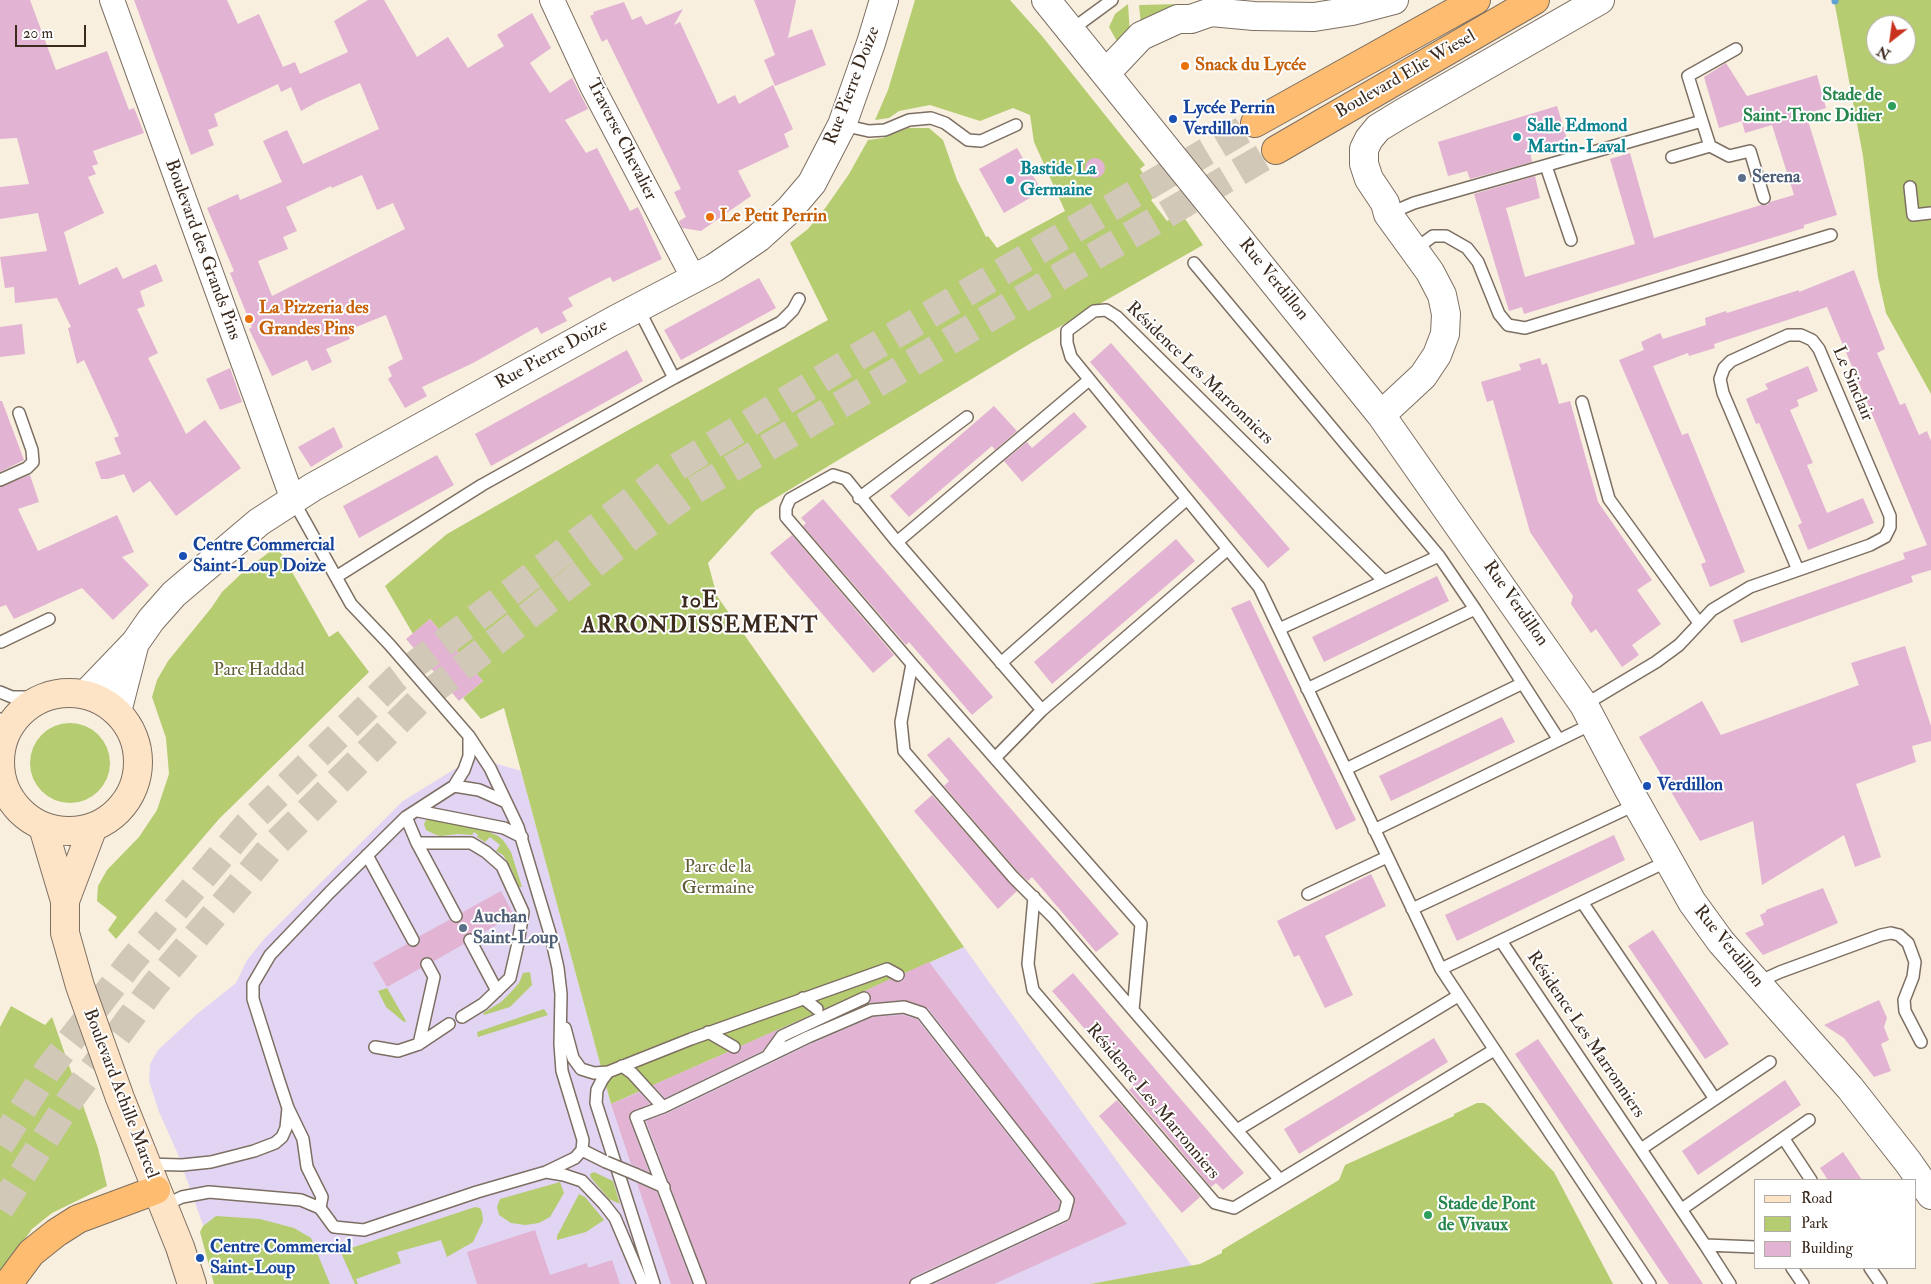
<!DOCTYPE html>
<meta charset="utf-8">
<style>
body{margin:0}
#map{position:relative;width:1931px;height:1284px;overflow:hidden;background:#f8efdf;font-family:"IM FELL Double Pica",serif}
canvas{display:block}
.legend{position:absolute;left:1754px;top:1179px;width:162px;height:90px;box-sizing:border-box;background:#fff;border:1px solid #b1aaa5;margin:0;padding:6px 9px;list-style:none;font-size:15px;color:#3b2a1e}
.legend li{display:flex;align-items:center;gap:10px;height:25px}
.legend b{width:25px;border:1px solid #b1aaa5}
.north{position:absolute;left:1866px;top:15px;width:50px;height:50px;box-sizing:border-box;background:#fff;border:1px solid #b1aaa5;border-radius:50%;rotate:210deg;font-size:14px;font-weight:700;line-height:20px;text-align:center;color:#3b2a1e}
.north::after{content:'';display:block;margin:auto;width:18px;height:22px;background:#c8321e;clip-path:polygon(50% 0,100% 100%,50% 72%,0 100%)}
.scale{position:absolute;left:15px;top:25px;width:71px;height:22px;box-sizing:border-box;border:2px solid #3b2a1e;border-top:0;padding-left:6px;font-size:15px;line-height:18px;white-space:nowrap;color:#3b2a1e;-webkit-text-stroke:4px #fff;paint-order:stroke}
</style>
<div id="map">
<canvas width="1931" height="1284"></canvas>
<ul class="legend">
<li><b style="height:6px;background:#fee4c6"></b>Road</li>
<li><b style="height:14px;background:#b6cc71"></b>Park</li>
<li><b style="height:14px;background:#e2b3d2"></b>Building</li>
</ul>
<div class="north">N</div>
<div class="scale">20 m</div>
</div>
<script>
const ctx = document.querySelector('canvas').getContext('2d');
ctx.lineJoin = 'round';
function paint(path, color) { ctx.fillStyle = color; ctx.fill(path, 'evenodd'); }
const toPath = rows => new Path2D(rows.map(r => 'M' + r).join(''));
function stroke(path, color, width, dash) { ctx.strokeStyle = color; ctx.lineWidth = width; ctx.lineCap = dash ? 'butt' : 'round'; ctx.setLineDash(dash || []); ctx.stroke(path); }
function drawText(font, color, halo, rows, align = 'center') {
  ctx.font = font + ' "IM FELL Double Pica",serif'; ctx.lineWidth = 4; ctx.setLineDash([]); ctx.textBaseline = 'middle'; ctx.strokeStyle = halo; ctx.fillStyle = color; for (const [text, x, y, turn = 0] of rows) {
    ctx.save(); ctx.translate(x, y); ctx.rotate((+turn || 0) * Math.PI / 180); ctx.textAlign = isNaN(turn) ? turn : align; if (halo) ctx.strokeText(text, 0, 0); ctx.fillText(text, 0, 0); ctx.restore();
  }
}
paint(toPath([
 [474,757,521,771,611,1104,964,947,1192,1266,1090,1284,224,1284,177,1152,159,1112,149,1081,150,1064,158,1050,197,1014,236,983,247,960,265,938,403,801]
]), '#e2d4f3');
paint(toPath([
 [915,0,1010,0,1042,36,1145,165,1140,169,1158,194,1151,200,1167,221,1181,213,1203,245,1031,343,756,510,708,563,717,596,964,947,611,1104,504,708,481,719,463,698,483,681,430,619,413,634,385,586,447,534,632,428,828,320,790,243,808,229,826,207,849,174,868,140,883,138,908,128,929,128,943,140,957,180,986,237,988,236,997,248,1065,211,1034,142,1030,115,1013,108,980,121,930,105,899,111,889,118,875,120,888,90],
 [1834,0,1931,0,1931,394,1886,313,1878,277,1863,156],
 [1876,25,1906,25,1906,55,1876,55],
 [1128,4,1130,34,1119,45,1109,27,1115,14],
 [1182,4,1141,25,1139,5],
 [276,547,283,556,329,637,338,631,369,672,219,819,116,939,108,930,117,917,97,901,98,886,107,870,139,837,157,810,169,774,166,738,152,697,157,680,168,661,212,607,222,592,243,572],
 '30 763a40 40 0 1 1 80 0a40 40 0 1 1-80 0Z',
 [433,818,485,830,498,836,503,840,511,852,522,887,519,887,511,868,503,855,496,851,500,845,490,837,485,842,477,837,478,835,474,832,472,835,458,834,440,836,434,834,426,830,424,824,426,820],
 [530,972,532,985,510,1007,484,1015,483,1013,501,1002,511,992,519,983,523,973],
 [387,988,406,1021,404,1022,386,1007,378,991],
 [11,1006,45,1025,52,1017,98,1148,107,1186,52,1213,32,1229,0,1274,0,1027],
 [544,1009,548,1015,478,1037,477,1032],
 [1477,1103,1484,1103,1490,1107,1554,1172,1613,1284,1090,1284,1200,1264,1222,1253,1222,1250,1339,1180,1345,1165,1454,1116,1454,1114],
 [594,1172,613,1181,620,1204,609,1199,591,1178,590,1174],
 [560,1182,564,1193,550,1217,539,1223,525,1225,511,1223,499,1215,497,1207,500,1199],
 [579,1194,585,1197,604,1220,586,1232,557,1240,557,1236],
 [475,1207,480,1208,482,1212,483,1221,473,1242,447,1257,441,1240,397,1252,401,1263,356,1279,358,1284,355,1284,342,1255,345,1250],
 [216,1216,260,1219,294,1228,311,1238,330,1284,214,1284,200,1232,203,1226]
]), '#b6cc71');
stroke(toPath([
 [1835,0,1835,1]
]), '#5fa2d3', 7);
paint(toPath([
 [0,0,30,0,56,70,107,51,129,110,134,108,144,133,93,151,98,164,92,166,96,174,88,177,104,213,64,232,79,285,117,267,123,279,156,264,163,281,140,291,145,306,137,309,158,353,148,358,186,434,205,420,241,468,176,516,150,481,133,493,124,474,108,479,101,479,95,462,121,454,114,438,119,436,84,360,77,364,68,328,71,327,57,298,15,303,14,287,5,288,0,257,47,251,38,213,0,219,0,187,29,184,17,138,0,139],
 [134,0,227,0,238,24,259,14,283,67,295,62,300,74,348,52,334,21,368,0,384,0,417,57,448,37,468,68,504,46,497,35,532,13,551,48,530,63,550,93,572,78,588,109,565,120,586,153,597,148,630,211,638,207,662,259,613,282,610,277,568,298,573,306,562,312,567,321,541,334,537,327,473,363,422,387,427,396,405,408,388,379,392,376,388,367,403,359,386,315,346,331,350,339,326,349,332,362,312,371,307,360,272,376,249,329,252,327,230,273,234,271,207,208,238,194,240,200,282,182,263,141,287,130,303,164,379,129,360,83,317,102,301,111,291,87,281,92,278,84,214,114,218,126,208,130,214,145,191,155],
 [362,175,377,210,393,203,405,229,272,296,258,261,288,249,283,237,297,231,286,207,331,186,332,188],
 [754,0,796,0,788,38,812,29,826,65,775,86,764,60,775,55],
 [624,2,632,20,641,16,646,25,683,9,674,25,680,22,718,104,735,95,739,104,773,85,793,129,784,134,789,147,738,171,751,196,701,231,682,228,679,221,686,217,674,192,681,189,607,39,602,42,590,16,594,14,593,12],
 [1726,63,1747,96,1817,75,1826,108,1806,114,1837,215,1804,225,1804,228,1524,314,1522,307,1509,311,1474,194,1535,176,1540,198,1506,208,1525,277,1635,244,1610,159,1630,153,1654,238,1761,205,1767,205,1770,202,1794,195,1772,125,1745,133,1742,121,1719,128,1704,77],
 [1557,106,1567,139,1530,151,1532,162,1470,179,1467,171,1448,176,1438,142],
 [1017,148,1042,191,1004,213,979,169],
 '1085 168a10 10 0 1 1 20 0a10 10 0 1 1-20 0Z',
 [1854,270,1885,349,1877,353,1900,405,1905,403,1919,435,1927,431,1931,441,1931,570,1911,576,1913,582,1741,643,1733,620,1905,559,1903,553,1927,545,1827,307,1714,344,1715,348,1689,356,1688,353,1653,366,1682,435,1688,433,1745,572,1710,587,1701,564,1706,562,1619,360,1644,350,1641,342,1660,333,1663,339,1706,325,1705,318,1726,311,1727,313,1799,290,1799,292],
 [759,278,776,308,681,360,664,330],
 [22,324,25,354,0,357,0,327],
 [1111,343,1290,549,1268,568,1090,362],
 [627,350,643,381,491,466,475,434],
 [1540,358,1542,365,1547,363,1559,404,1570,401,1598,502,1652,580,1637,590,1661,624,1632,645,1639,655,1622,667,1596,629,1591,633,1571,604,1573,596,1530,532,1493,400,1487,402,1481,382,1521,370,1519,364],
 [1808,366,1818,391,1797,400,1799,406,1790,410,1813,463,1807,465,1827,513,1863,498,1874,523,1808,550,1798,525,1802,523,1759,423,1756,424,1746,399,1768,389,1765,384],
 [230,368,242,402,220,410,206,379],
 [0,401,2,401,24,460,0,472],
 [994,406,1017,431,995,450,992,446,909,517,890,496],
 [1074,412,1087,427,1022,482,1004,461,1027,442,1032,448],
 [334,427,343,447,311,467,298,447],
 [437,455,454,485,359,538,343,506],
 [30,475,39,502,18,509,38,551,117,515,134,552,122,557,149,585,113,620,82,588,14,619,6,605,0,607,0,487],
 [823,499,993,697,972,715,909,642,906,645,803,526,806,523,801,518],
 [792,535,894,655,873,673,770,553],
 [1176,539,1195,561,1052,684,1034,662],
 [1437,576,1449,601,1324,662,1312,637],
 [1250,600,1356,820,1336,830,1231,608],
 [430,619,483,681,459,701,406,639],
 [1905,646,1931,726,1931,741,1912,746,1916,762,1856,784,1881,857,1855,867,1844,835,1762,885,1753,821,1700,841,1639,737,1702,701,1721,735,1859,685,1851,663],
 [1502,717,1515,742,1391,801,1379,776],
 [949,737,1119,934,1096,952,1032,877,1028,881,1018,872,944,786,949,781,927,755],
 [932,795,1017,891,998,909,914,811],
 [1614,835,1625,860,1457,941,1445,915],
 [1371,874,1386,906,1325,936,1353,995,1325,1008,1299,955,1294,957,1277,921],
 [1823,888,1838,923,1763,955,1745,933,1764,925,1760,915,1766,912,1766,910],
 [501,891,514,915,477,936,471,933,466,934,463,939,464,944,434,961,428,957,423,958,420,963,421,968,387,987,373,963,407,944,412,947,417,946,420,941,420,936,449,920,455,923,460,922,463,917,463,912],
 [1653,930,1729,1044,1705,1059,1628,946],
 [929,962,1127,1224,994,1284,934,1284,1067,1222,1071,1217,1075,1199,928,1008,904,1000,870,1003,871,995,865,991,890,979,898,982,901,982,905,978,905,973],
 [1073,973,1244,1173,1223,1190,1216,1183,1211,1187,1129,1090,1134,1086,1052,991],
 [1879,1000,1887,1018,1884,1027,1889,1040,1881,1044,1891,1071,1874,1077,1844,1038,1824,1025],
 [903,1015,917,1019,1060,1202,1058,1210,913,1277,909,1284,707,1284,646,1121,666,1114,811,1044,873,1017],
 [779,1029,762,1051,665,1098,653,1085,728,1052,734,1054,737,1054,741,1050,741,1046],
 [1434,1038,1448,1062,1299,1154,1284,1129],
 [1538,1039,1645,1196,1703,1284,1669,1284,1515,1054],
 [1785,1080,1801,1105,1698,1175,1682,1151],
 [639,1092,650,1104,631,1112,629,1119,649,1172,631,1164,611,1104],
 [1117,1100,1200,1197,1182,1213,1099,1116],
 [1843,1152,1862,1180,1828,1180,1820,1168],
 [637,1183,657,1192,692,1284,671,1284],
 [535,1230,550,1275,587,1263,588,1268,612,1260,620,1284,477,1284,467,1252]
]), '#e2b3d2');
stroke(toPath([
 [0,1145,47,1071,131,962,247,825,397,678,672,470,854,359,1255,123],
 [0,1209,72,1097,154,986,271,848,418,702,611,551,686,495,1276,150]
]), '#d2c8b8', 28, [28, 14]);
const service = toPath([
 [1071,30,1112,0],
 [1702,121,1710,146,1729,156,1750,151,1764,198],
 [842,125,869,131,885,130,909,120,931,118,945,123,968,140,981,141,1016,125],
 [1672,157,1710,146],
 [1546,166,1571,240],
 [1910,187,1913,215,1931,213],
 [1388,214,1414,203,1702,121,1688,76,1736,49],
 [1414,250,1433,236,1446,236,1467,248,1478,262,1499,314,1508,325,1525,328,1831,235],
 [1194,263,1439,556,1475,609,1559,740],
 [638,308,674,378],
 [1582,402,1609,499,1699,623],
 [0,480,27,468,33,462,32,450,19,413],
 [859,498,967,417],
 [293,500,351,604,389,644,469,736,490,768,518,827,551,937,558,968,561,994,560,1044,562,1071,583,1140,582,1150,575,1158,546,1172,477,1192,364,1230,334,1227,320,1208,322,1197,307,1167,303,1139,288,1108,279,1081,253,999,253,984,270,955,330,892,406,817,454,786,479,790,506,802],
 [897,542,1089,380],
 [336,577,482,485,674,378,781,322,793,310,799,299],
 [1384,581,1117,317,1106,310,1094,311,1067,331,1067,343,1071,357,1259,587,1441,969],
 [1279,629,1439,556],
 [1,642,49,619],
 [1001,663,1187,499],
 [912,664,901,722,904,751,1013,877,1053,917,1133,1010],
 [1307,689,1475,609],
 [0,692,12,697,45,697],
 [1584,705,1656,662,1679,645,1712,610,1750,587,1870,545,1885,537,1890,527,1890,516,1819,349,1812,340,1801,335,1788,335,1731,361,1724,368,1720,379,1723,393,1798,570],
 [1042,710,897,542,846,479,833,475,790,499,786,508,786,517,912,664,1141,924,1133,1010,1280,1180],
 [0,719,8,728],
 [995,758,1042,710,1228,549],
 [1346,769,1521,684],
 [454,786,464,770,469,756,469,736],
 [418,811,504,828,522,837],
 [406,817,417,843,456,916],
 [1374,830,1594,723],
 [417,843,471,843,486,852,502,866,523,912,518,943,510,978,483,1004,462,1017],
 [367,855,413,940],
 [1308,894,1387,857],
 [1034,897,1028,964,1033,990,1215,1203,1234,1208,1494,1050],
 [1582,902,1715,1099],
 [1412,909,1637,804],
 [470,940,497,991],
 [1501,941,1705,1245,1755,1247],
 [1756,983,1780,972,1881,935,1891,933,1899,935,1908,943,1915,962,1913,977,1904,1000,1905,1011,1921,1042],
 [803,998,817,1009],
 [565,1028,573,1058,581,1069,594,1073,608,1072,691,1039,887,969,898,975],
 [708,1032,734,1047],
 [419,1044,434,977,427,964],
 [375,1047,398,1051,419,1044,449,1024],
 [769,1054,782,1036,864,998],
 [622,1066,632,1073,663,1107],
 [608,1072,602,1080,597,1090,596,1103,654,1284],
 [1237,1130,1458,996],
 [1784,1139,1811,1180],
 [1641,1149,1770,1062],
 [582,1150,606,1162],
 [146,1164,182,1165,211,1162,254,1151,275,1143,282,1137,286,1128,288,1108],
 [546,1172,564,1175,582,1181,604,1204,615,1218,643,1284],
 [635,1174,664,1187],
 [163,1206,182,1197,209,1192,301,1200,320,1208],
 [1682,1209,1809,1120],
 [1705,1245,1730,1284],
 [1792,1268,1803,1284],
 [1870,1268,1881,1284],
 [700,1284,636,1117,663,1107,808,1037,871,1010,904,1007,922,1013,1068,1200,1064,1215,916,1284],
 [1650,1284,1441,969,1668,861]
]);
const minor = toPath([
 [112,0,293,500],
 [552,0,592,86,694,279]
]);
const tertiary = toPath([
 [1046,0,1381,415,1584,705,1629,790,1692,902,1721,942,1850,1088,1908,1162,1931,1195],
 [1106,73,1141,36,1178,19,1191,19,1211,12,1254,16,1314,17,1352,11,1394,0],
 [1381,415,1423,376,1437,355,1445,334,1446,314,1442,295,1430,272,1388,214,1385,203,1369,179,1364,164,1364,149,1369,139,1378,128,1401,114,1600,0],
 [86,694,135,643,151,620,174,594,259,522,313,487,611,322,714,268,758,238,789,210,812,183,842,125,871,43,884,0],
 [117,712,134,646]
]);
const secondary = toPath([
 '0 762a69 69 0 1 1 138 0a69 69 0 1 1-138 0Z',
 [43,827,65,901,65,933,80,986,120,1098,180,1247,192,1284],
 [65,901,93,827]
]);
const trunk = toPath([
 [1255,123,1476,0],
 [1276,150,1535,0],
 [8,1284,31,1253,56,1233,78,1219,156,1190]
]);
stroke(service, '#7d6f62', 14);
stroke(minor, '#7d6f62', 26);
stroke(tertiary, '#7d6f62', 30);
stroke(secondary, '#7d6f62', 30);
stroke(trunk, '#7d6f62', 30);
stroke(service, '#fff', 11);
stroke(minor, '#fff', 24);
stroke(tertiary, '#fff', 28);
stroke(secondary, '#fee4c6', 28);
stroke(trunk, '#fdbc70', 28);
const serviceBridge = toPath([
 [606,1162,635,1174]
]);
stroke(serviceBridge, '#7d6f62', 14, []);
stroke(serviceBridge, '#fff', 11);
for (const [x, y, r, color] of [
 [1185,66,5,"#e8710a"],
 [1892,106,5,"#2e9e5b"],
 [1173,119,5,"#1a4fb4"],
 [1517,137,5,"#0f9aa8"],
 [1742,178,5,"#5c6f8a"],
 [1010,180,5,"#0f9aa8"],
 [710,217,5,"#e8710a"],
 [249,319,5,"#e8710a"],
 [183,556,5,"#1a4fb4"],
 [1647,786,5,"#1a4fb4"],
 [463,928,5,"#5c6f8a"],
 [1428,1215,5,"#2e9e5b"],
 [200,1258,5,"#1a4fb4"]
]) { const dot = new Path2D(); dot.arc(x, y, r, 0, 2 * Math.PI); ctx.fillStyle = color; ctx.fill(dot); stroke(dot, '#fff', 2); }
drawText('bold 18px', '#c56008', '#fff', [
 ["Snack du Lycée",1195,66],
 ["Le Petit Perrin",720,217],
 ["La Pizzeria des",259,309],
 ["Grandes Pins",259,330]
], 'left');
drawText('18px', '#3b2a1e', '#fff', [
 ["Boulevard Elie Wiesel",1406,75,-30],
 ["Rue Pierre Doize",853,86,-69],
 ["Traverse Chevalier",621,140,63],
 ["Boulevard des Grands Pins",202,250,70],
 ["Rue Verdillon",1273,280,51],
 ["Rue Pierre Doize",552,355,-29],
 ["Résidence Les Marronniers",1199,374,44],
 ["Le Sinclair",1852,384,67],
 ["Rue Verdillon",1515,604,55],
 ["Rue Verdillon",1728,947,51],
 ["Résidence Les Marronniers",1585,1035,56],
 ["Boulevard Achille Marcel",120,1094,69],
 ["Résidence Les Marronniers",1152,1102,50]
]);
drawText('bold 18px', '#27864d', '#fff', [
 ["Stade de",1882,96],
 ["Saint-Tronc Didier",1882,117],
 ["Stade de Pont",1438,1205,"left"],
 ["de Vivaux",1438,1226,"left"]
], 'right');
drawText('bold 18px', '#164399', '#fff', [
 ["Lycée Perrin",1183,109],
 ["Verdillon",1183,130],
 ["Centre Commercial",193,546],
 ["Saint-Loup Doize",193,567],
 ["Verdillon",1657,786],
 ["Centre Commercial",210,1248],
 ["Saint-Loup",210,1269]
], 'left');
drawText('bold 18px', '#0d838f', '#fff', [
 ["Salle Edmond",1527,127],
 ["Martin-Laval",1527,148],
 ["Bastide La",1020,170],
 ["Germaine",1020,191]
], 'left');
drawText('bold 18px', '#4e5e75', '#fff', [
 ["Serena",1752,178],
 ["Auchan",473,918],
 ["Saint-Loup",473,939]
], 'left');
drawText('18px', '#605b37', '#fff', [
 ["Parc Haddad",259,671],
 ["Parc de la",718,868],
 ["Germaine",718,889]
]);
ctx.letterSpacing = '1px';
drawText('bold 22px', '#3b2a1e', '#fff', [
 ["10E",700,602],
 ["ARRONDISSEMENT",700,627]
]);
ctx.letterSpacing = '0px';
</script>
